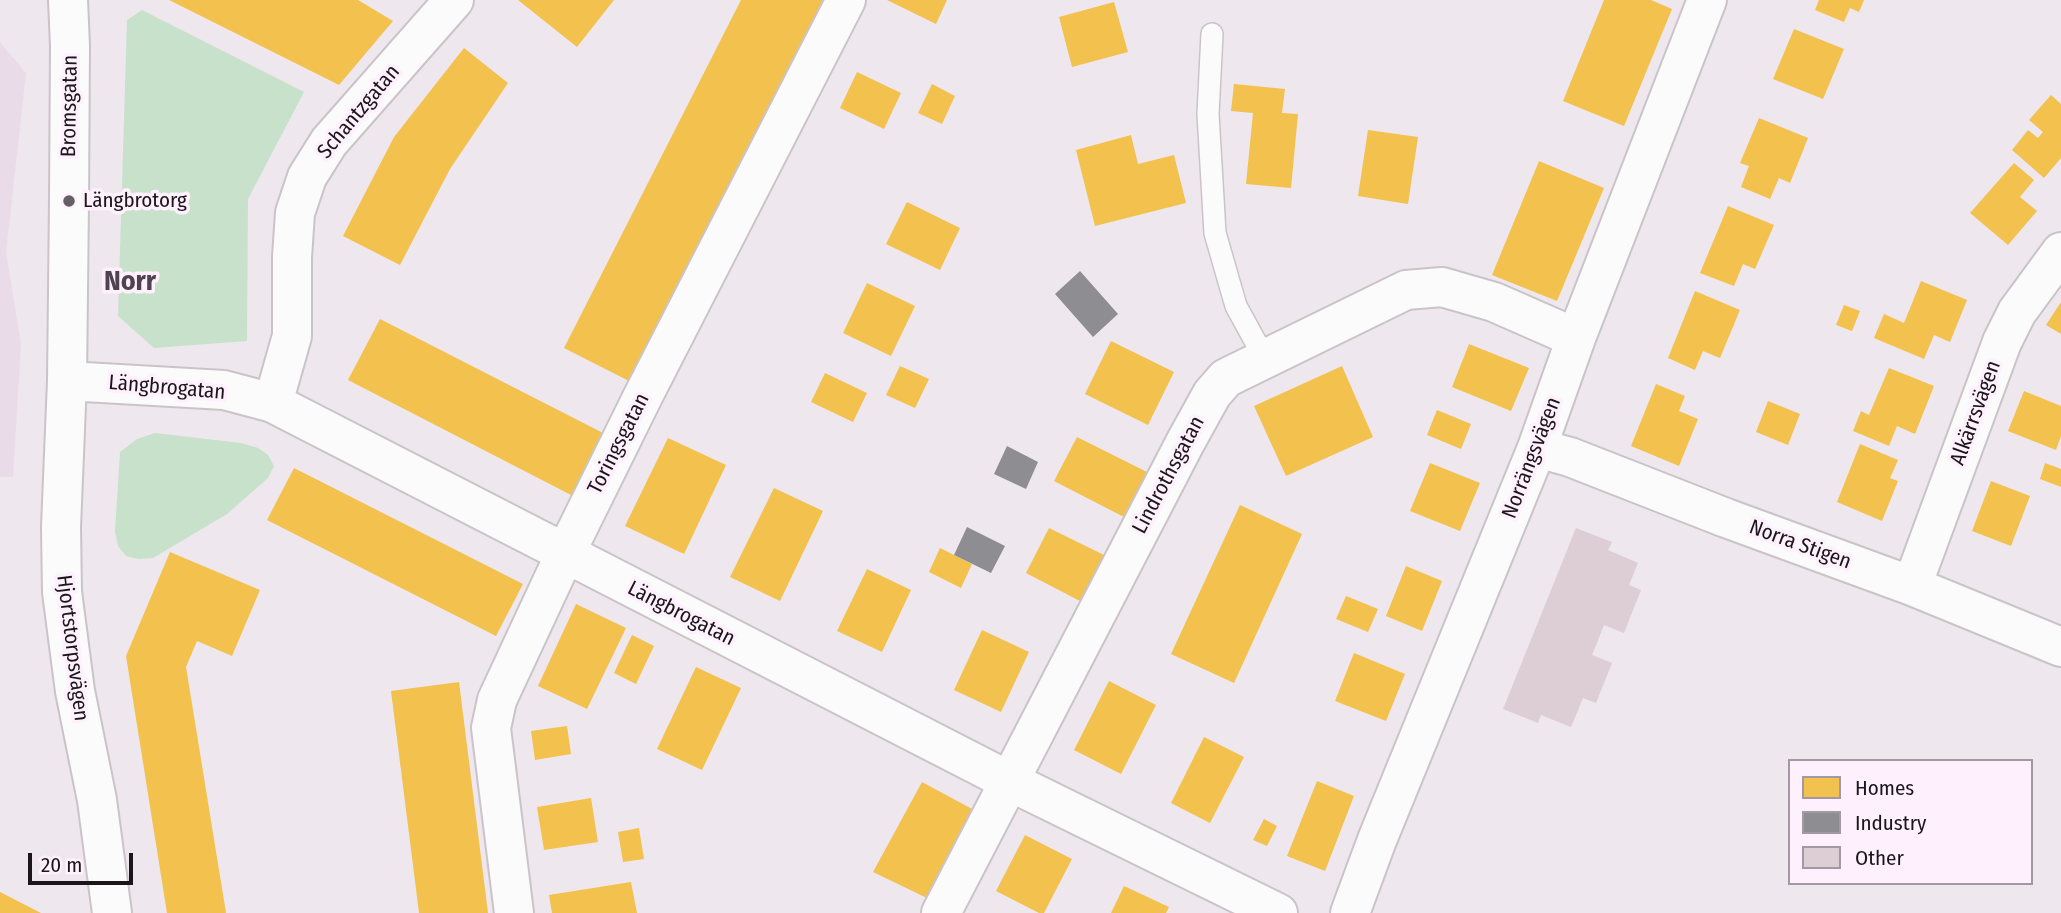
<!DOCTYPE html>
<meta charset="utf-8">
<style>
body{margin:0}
#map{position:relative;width:2061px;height:913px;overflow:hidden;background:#eee7ed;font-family:"Fira Sans Condensed",sans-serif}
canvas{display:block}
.legend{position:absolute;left:1788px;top:759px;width:245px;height:126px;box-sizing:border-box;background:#fef1fd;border:2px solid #a399a2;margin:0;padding:9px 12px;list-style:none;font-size:21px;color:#1a161a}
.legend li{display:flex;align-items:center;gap:14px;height:35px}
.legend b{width:35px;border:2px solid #a399a2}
.scale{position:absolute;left:28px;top:853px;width:105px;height:32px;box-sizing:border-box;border:4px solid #1a161a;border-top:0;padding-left:9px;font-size:21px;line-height:24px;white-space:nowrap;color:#1a161a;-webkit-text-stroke:5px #fef1fd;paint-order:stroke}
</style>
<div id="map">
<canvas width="2061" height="913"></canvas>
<ul class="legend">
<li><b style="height:19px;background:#f2c14e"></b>Homes</li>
<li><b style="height:19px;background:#8d8d92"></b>Industry</li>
<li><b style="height:19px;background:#ddcdd5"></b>Other</li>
</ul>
<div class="scale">20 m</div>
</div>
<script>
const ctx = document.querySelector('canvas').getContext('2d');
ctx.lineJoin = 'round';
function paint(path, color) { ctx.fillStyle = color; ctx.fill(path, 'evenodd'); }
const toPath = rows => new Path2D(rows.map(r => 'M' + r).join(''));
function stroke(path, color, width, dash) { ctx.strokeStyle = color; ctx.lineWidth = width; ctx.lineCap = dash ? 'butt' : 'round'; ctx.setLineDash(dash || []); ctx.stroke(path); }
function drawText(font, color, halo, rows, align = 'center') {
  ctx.font = font + ' "Fira Sans Condensed",sans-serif'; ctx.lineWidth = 7; ctx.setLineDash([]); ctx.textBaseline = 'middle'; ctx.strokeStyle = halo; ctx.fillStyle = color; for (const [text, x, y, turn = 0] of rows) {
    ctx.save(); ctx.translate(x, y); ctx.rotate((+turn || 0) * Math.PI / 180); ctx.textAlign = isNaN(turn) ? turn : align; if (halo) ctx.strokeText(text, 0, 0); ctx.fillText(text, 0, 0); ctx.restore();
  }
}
paint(toPath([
 [0,42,26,73,6,252,21,345,13,477,0,477]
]), '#e9dce8');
paint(toPath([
 [142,10,304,92,248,199,247,341,154,348,118,316,127,20],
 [155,433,241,443,258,448,268,455,274,466,268,478,227,514,153,558,138,559,126,556,118,546,115,531,120,452,137,439]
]), '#c8e1ca');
paint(toPath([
 [169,0,358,0,393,21,339,85],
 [518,0,614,0,577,47],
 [741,0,826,0,631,382,564,348],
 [887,0,947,0,936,24],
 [1604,0,1651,0,1672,9,1624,126,1563,101],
 [1819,0,1864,0,1859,12,1850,8,1844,22,1815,10],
 [1114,2,1128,52,1072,67,1059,17],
 [1794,29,1844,49,1823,99,1773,79],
 [464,48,508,83,450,169,400,265,343,236,394,137],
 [857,72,901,93,884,129,840,108],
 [932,84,955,96,942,124,918,113],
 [1234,84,1285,89,1282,113,1298,114,1291,188,1246,184,1253,113,1231,111],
 [2051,95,2061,104,2061,158,2044,178,2012,150,2028,130,2038,138,2043,132,2029,120],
 [1759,118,1808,138,1790,183,1779,178,1770,199,1741,187,1749,166,1740,163],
 [1368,130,1418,137,1408,204,1358,196],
 [1131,135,1138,164,1174,155,1186,203,1095,226,1076,150],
 [1539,161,1604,188,1557,301,1492,275],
 [2014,163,2034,180,2020,197,2037,211,2008,245,1970,213],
 [907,202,960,228,940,270,886,244],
 [1728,206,1774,225,1755,269,1743,264,1734,286,1700,273],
 [1921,281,1967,300,1950,342,1934,335,1924,359,1874,338,1884,314,1904,323],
 [867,283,915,306,891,356,843,333],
 [1695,291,1740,310,1720,358,1703,351,1695,370,1668,358],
 [2061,302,2061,334,2046,325],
 [1844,305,1860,311,1852,331,1836,325],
 [380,319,605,434,573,496,348,380],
 [1111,341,1174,372,1148,425,1085,394],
 [1469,344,1529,368,1511,411,1452,387],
 [900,366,929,379,915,408,886,395],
 [1342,366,1373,437,1286,476,1254,406],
 [1889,368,1934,386,1915,434,1897,426,1889,446,1853,431,1861,411,1869,415],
 [825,373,867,393,853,422,811,402],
 [1656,384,1685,396,1679,411,1698,419,1679,466,1631,446],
 [2024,391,2061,406,2061,436,2056,450,2008,431],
 [1768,401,1800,414,1788,445,1756,432],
 [1437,410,1471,424,1461,449,1427,435],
 [1077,437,1147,472,1124,517,1054,481],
 [668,438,726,465,684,554,625,526],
 [1860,444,1898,460,1890,478,1898,481,1882,521,1837,502],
 [1430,463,1480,483,1460,531,1410,511],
 [2045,463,2061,469,2061,487,2040,479],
 [294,468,523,584,496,636,267,520],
 [1991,481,2030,496,2011,546,1972,531],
 [774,488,823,511,780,601,730,577],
 [1240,505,1302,534,1234,683,1171,654],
 [1049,528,1104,555,1080,601,1026,573],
 [940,548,972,564,961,588,929,572],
 [170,552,260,590,232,656,197,641,186,667,226,913,167,913,126,656],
 [1406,566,1442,581,1422,631,1386,616],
 [867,569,911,590,882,652,837,631],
 [1346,596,1378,609,1368,632,1336,619],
 [576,604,626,628,587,709,538,686],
 [982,630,1029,652,1001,712,954,690],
 [632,635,654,646,636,684,614,673],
 [1354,653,1405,674,1386,721,1335,701],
 [696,667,741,688,702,770,657,749],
 [1109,681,1156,705,1121,774,1074,750],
 [459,682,488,913,419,913,391,691],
 [567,726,571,754,535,760,531,731],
 [1204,737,1244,757,1210,823,1171,803],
 [1317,781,1354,796,1325,871,1287,856],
 [922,782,974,810,929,899,873,872],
 [591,798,598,842,544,850,537,807],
 [1264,819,1277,826,1267,846,1253,840],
 [639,828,644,859,623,862,618,832],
 [1025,835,1072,859,1044,913,1039,913,996,891],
 [631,882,637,913,552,913,549,895],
 [1124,886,1169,907,1166,913,1111,913],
 [0,892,41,913,0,913]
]), '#f2c14e');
paint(toPath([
 [1080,271,1118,314,1093,337,1055,294],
 [1007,446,1038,462,1026,489,994,474],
 [967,527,1005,546,991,573,954,555]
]), '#8d8d92');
paint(toPath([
 [1576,528,1612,542,1608,550,1638,563,1629,585,1641,590,1624,633,1604,625,1592,655,1612,663,1596,703,1583,698,1571,727,1541,715,1538,723,1503,709]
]), '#ddcdd5');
const service = toPath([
 [1212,34,1208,114,1215,233,1236,306,1265,359]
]);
const minor = toPath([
 [273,403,292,336,292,257,295,213,307,177,329,142,454,0],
 [1537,448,1570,457,1726,518,1912,586,2061,647],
 [1912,586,2002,342,2017,312,2061,252],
 [514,913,491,728,497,700,565,554,643,396,846,0],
 [941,913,1186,441,1212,394,1226,378,1406,290,1442,287,1494,302,1576,338],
 [1350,913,1377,840,1537,448,1576,338,1707,0]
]);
const tertiary = toPath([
 [68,0,70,46,69,201,67,381,61,527,62,592,75,691,97,800,112,913],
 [67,381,224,390,273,403,1011,782,1278,913]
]);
stroke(service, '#cac4c9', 24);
stroke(minor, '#cac4c9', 42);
stroke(tertiary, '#cac4c9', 42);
stroke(service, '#fcfbfc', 21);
stroke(minor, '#fcfbfc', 38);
stroke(tertiary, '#fcfbfc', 38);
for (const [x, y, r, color] of [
 [69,201,7,"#645f64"]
]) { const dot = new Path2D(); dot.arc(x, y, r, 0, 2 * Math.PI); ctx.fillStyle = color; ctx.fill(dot); stroke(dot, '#fef1fd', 2.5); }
drawText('21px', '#1a161a', '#fef1fd', [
 ["Bromsgatan",70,106,-89],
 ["Schantzgatan",359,112,-50],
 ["Längbrogatan",167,388,5],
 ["Alkärrsvägen",1976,413,-70],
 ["Toringsgatan",619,444,-63],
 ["Norrängsvägen",1532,458,-69],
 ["Lindrothsgatan",1169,475,-62],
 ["Norra Stigen",1800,545,20],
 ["Längbrogatan",681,614,27],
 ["Hjortstorpsvägen",72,648,83]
]);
drawText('21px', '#1a161a', '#fef1fd', [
 ["Längbrotorg",83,201]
], 'left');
drawText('bold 28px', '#4f444e', '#fef1fd', [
 ["Norr",130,282]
]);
</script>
